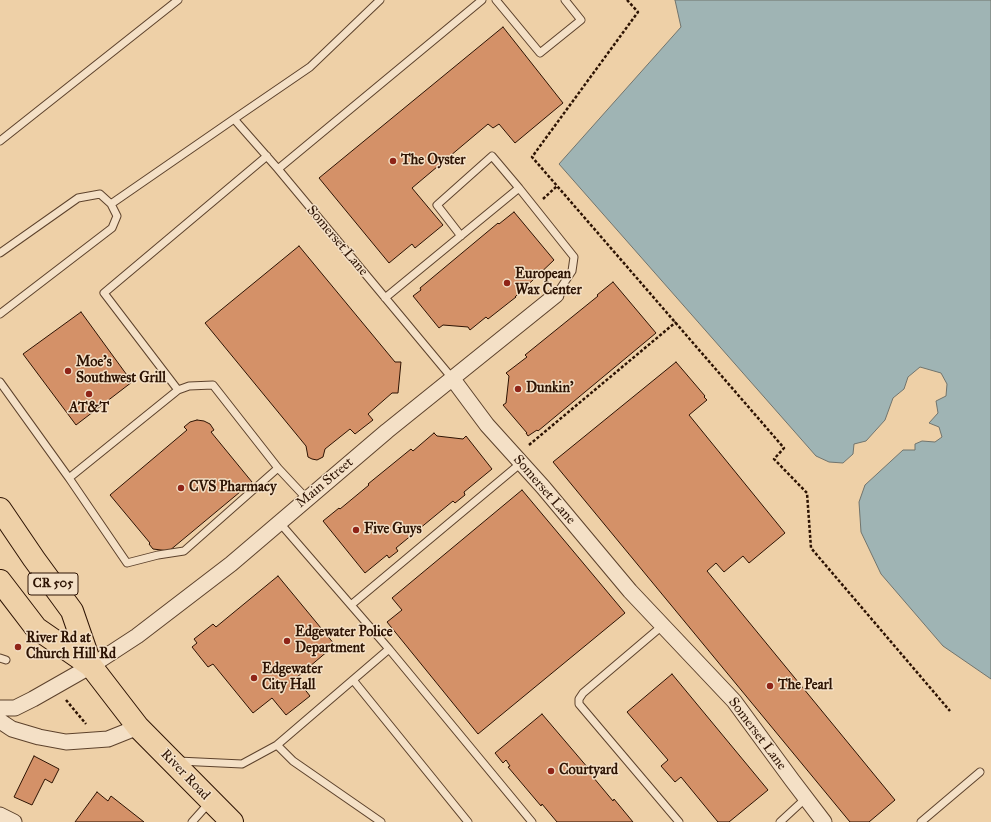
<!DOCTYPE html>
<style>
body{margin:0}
canvas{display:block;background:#eed0a7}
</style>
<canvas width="991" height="822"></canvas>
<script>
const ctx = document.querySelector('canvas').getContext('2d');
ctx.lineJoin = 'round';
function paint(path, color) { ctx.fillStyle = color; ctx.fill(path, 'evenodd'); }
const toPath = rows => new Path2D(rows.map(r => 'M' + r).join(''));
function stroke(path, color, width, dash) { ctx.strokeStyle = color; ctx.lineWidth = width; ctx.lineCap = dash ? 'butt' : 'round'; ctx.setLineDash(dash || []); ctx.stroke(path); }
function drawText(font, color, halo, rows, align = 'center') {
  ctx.font = font + ' "IM FELL Great Primer",serif'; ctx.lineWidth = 3; ctx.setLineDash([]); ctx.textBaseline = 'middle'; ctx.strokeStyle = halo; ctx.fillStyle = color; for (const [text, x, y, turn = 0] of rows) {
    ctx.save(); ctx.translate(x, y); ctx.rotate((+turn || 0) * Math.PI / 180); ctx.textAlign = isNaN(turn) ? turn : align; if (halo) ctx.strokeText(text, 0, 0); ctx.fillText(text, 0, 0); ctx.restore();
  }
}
const water = toPath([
 [675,0,991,0,991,679,943,646,881,574,861,532,859,502,865,485,903,450,915,450,915,444,922,441,935,442,942,437,939,427,929,423,938,413,936,401,946,396,947,384,941,373,920,367,908,377,904,389,893,398,885,420,866,441,854,444,853,454,843,463,829,462,816,456,559,164,681,27,675,0]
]);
paint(water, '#9fb4b4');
stroke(water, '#71746d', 1);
const building = toPath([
 [503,27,563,103,515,143,499,124,493,128,488,124,412,188,443,225,415,248,412,244,389,263,319,178,503,27],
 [514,212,554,260,515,297,516,297,488,319,486,317,470,330,468,327,443,325,439,328,413,296,421,290,420,288,498,223,499,224,514,212],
 [299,246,395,362,401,362,398,393,392,393,368,414,373,420,355,434,350,429,325,449,323,457,317,460,312,459,308,457,306,446,205,323,299,246],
 [613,282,656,333,538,431,537,430,528,436,526,433,527,433,503,405,506,403,509,376,506,373,527,357,525,355,598,296,597,295,613,282],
 [81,312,132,382,76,425,23,354,81,312],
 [676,362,705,396,704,397,707,400,689,415,785,533,749,563,743,556,724,572,716,563,707,571,895,800,869,822,850,822,553,462,676,362],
 [197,420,204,421,210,424,214,430,211,432,252,482,169,551,153,549,149,544,150,543,110,495,187,430,184,427,190,422,197,420],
 [434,433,437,436,463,439,466,436,492,469,464,492,465,495,455,503,453,501,396,548,398,551,389,558,387,555,365,573,323,521,339,508,340,509,369,485,368,484,411,449,413,451,434,433],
 [522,490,625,613,478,734,387,622,402,610,392,598,522,490],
 [278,576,335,645,296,678,310,696,286,715,272,698,253,713,213,664,208,667,192,647,197,643,194,639,213,624,216,627,278,576],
 [672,674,768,790,729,822,718,822,681,777,675,782,661,766,668,760,627,712,672,674],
 [542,714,594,775,593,777,613,801,614,799,633,822,557,822,542,804,541,806,508,767,510,766,506,760,503,763,495,753,542,714],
 [34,756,59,769,52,783,45,779,32,805,14,797,34,756],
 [97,792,108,801,111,796,144,822,75,822,97,792]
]);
paint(building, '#d49168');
stroke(building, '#2d1303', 1);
const service = toPath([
 [496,0,540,53,581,20,565,0],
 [234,119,310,67,380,0],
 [0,141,178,0],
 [278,169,482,0],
 [111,204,234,119,278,169,452,378],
 [461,236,437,205,492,156,519,188],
 [0,253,78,198,100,194,111,204,117,216,112,228,0,314],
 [385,298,519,188,574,257,572,271,556,295],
 [0,382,69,478,127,563,158,555,184,551,278,468],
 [178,390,104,293,267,156],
 [69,478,178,390,189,386,213,385,278,468,307,499],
 [279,522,389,649,532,822],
 [351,605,521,463],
 [662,626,583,693,579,699,579,704,679,822],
 [0,658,6,660],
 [353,680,468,822],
 [178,761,242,764,277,745],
 [192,822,209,803],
 [381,822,293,761,277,745,389,649],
 [780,822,806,798],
 [921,822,980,772]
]);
const minor = toPath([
 [452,378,487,425,543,487,630,591,734,701,792,780,824,822],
 [0,708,15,708,33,699,91,666,137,636,231,564,387,431,556,295],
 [0,721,12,729,39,737,66,742,108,739,138,727],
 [0,815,14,822]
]);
const primary = toPath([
 [0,509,34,559,72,611,91,666],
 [0,581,36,628,91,666,138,727,232,822]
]);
stroke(service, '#5d422c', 9);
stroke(minor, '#5d422c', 17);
stroke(primary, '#2d1303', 24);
stroke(toPath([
 [627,0,638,12,532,157,784,448,774,459,807,493,811,548,950,711],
 [543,199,557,186],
 [529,445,676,322],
 [66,700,86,724]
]), '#2d1303', 2.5, [3, 2]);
stroke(service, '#f4e0c6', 7);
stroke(minor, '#f4e0c6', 15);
stroke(primary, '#eed0a7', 22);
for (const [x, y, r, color] of [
 [393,161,4,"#8f2418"],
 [507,283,4,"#8f2418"],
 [68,371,4,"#8f2418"],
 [518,389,4,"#8f2418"],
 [89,394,4,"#8f2418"],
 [181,488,4,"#8f2418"],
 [356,530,4,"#8f2418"],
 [287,641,4,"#8f2418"],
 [18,647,4,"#8f2418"],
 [254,678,4,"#8f2418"],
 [770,686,4,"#8f2418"],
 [551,771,4,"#8f2418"]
]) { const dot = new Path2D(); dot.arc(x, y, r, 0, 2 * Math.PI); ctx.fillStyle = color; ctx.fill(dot); stroke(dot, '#f4e0c6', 1.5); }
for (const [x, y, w] of [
 [53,584,50]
]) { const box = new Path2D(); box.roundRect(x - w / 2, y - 11, w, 22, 3); ctx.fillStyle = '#f4e0c6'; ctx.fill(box); stroke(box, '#2d1303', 1); }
drawText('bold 13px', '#2d1303', null, [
 ["CR 505",53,584]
]);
drawText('bold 14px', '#2d1303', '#f4e0c6', [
 ["The Oyster",401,161],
 ["European",515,275],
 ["Wax Center",515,291],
 ["Moe's",76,363],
 ["Southwest Grill",76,379],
 ["Dunkin'",526,389],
 ["AT&T",89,409,"center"],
 ["CVS Pharmacy",189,488],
 ["Five Guys",364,530],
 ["Edgewater Police",295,633],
 ["Department",295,649],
 ["River Rd at",26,639],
 ["Church Hill Rd",26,655],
 ["Edgewater",262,670],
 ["City Hall",262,686],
 ["The Pearl",778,686],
 ["Courtyard",559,771]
], 'left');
drawText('14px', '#2d1303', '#f4e0c6', [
 ["Somerset Lane",337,241,50],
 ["Main Street",325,483,-40],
 ["Somerset Lane",544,490,49],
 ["Somerset Lane",757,734,53],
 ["River Road",185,775,46]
]);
</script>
